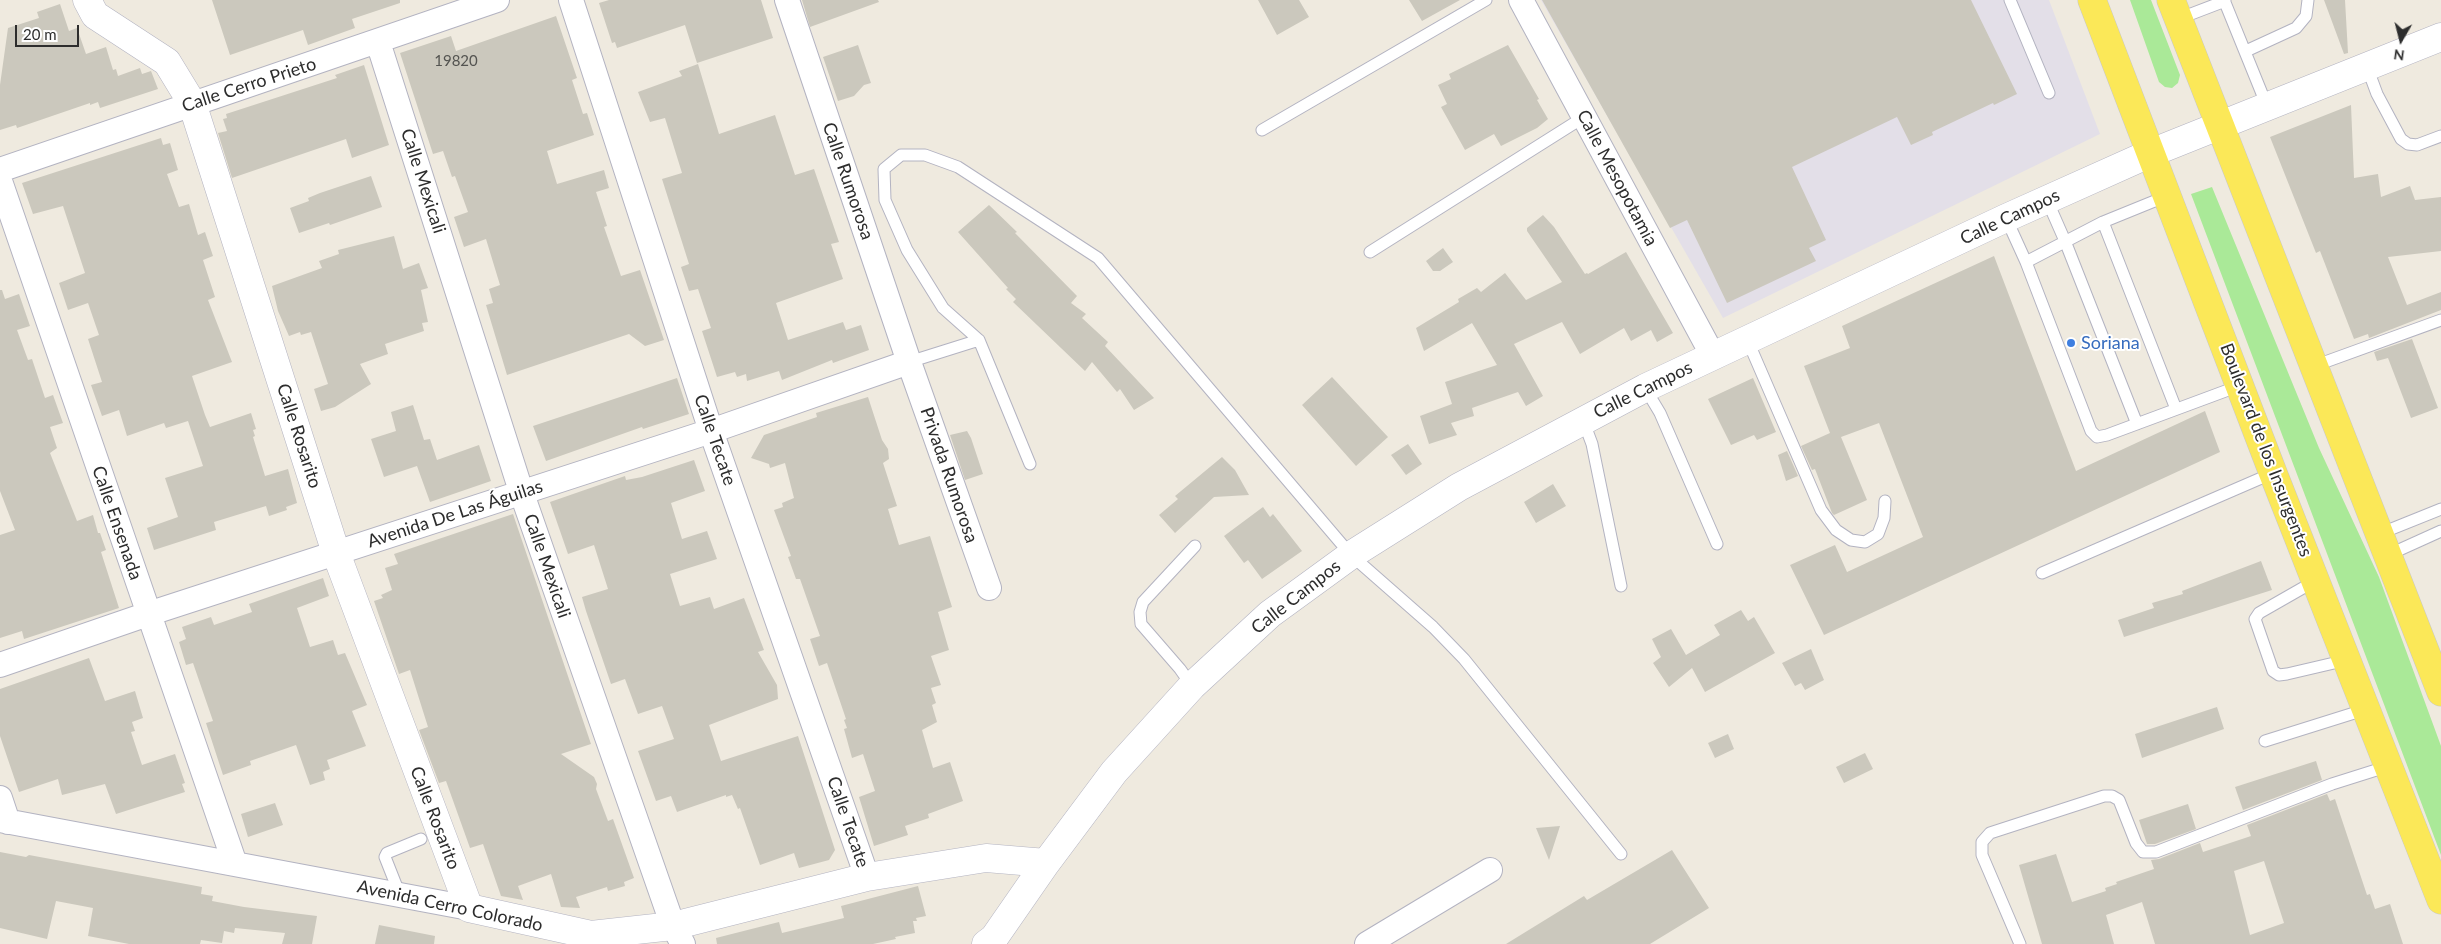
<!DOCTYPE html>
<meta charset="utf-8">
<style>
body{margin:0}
#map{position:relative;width:2441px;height:944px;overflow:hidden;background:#efeadf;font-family:Lato,sans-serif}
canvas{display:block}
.north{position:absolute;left:2376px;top:15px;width:50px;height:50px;-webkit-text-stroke:4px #fff;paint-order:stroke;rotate:188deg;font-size:14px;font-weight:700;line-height:20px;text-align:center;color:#2d2d2d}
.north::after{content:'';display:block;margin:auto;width:18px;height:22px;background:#2d2d2d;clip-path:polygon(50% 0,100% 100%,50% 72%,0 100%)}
.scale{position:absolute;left:15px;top:25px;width:64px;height:22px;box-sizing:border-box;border:2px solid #2d2d2d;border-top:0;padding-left:6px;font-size:15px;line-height:18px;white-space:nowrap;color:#2d2d2d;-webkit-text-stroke:4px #fff;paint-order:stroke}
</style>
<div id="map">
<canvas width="2441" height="944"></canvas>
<div class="north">N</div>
<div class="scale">20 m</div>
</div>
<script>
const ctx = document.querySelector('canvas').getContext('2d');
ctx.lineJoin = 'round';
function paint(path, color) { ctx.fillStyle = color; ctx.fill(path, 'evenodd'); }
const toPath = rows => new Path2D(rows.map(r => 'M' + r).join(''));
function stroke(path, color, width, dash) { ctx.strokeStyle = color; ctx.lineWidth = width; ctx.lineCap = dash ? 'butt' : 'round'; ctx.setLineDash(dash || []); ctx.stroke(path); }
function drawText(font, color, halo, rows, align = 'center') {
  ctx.font = font + ' Lato,sans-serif'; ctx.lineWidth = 4; ctx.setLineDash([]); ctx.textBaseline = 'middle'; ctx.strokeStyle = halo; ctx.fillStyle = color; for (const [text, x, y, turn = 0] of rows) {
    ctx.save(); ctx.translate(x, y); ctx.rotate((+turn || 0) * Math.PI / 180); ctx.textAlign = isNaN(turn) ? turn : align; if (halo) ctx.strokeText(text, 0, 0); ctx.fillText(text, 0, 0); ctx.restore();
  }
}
paint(toPath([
 [1541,0,2049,0,2100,134,1723,318]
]), '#e3dfe8');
paint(toPath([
 [2130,0,2151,0,2180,75,2178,83,2172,88,2165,87,2159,82],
 [2212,187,2319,448,2379,577,2441,746,2441,855,2191,194]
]), '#aae998');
paint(toPath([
 [212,0,400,0,400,3,352,19,355,28,308,45,303,30,230,55],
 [609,0,761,0,773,38,697,63,685,25,617,48,615,42,612,43,599,3],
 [802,0,878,0,879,2,810,27],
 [1258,0,1299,0,1309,17,1277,35],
 [1409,0,1460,0,1422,21],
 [1542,0,1971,0,2017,94,1994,105,1993,103,1932,132,1933,135,1911,145,1897,117,1792,167,1826,240,1809,248,1816,261,1727,303,1687,220,1670,228],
 [2324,0,2345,0,2348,53,2344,54],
 [60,4,69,31,77,28,86,54,106,47,113,70,116,69,118,76,140,68,142,74,151,71,158,89,100,108,98,102,90,105,90,103,17,128,16,125,0,130,0,85,8,28,39,18,37,12],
 [556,16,577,78,572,80,583,114,587,113,594,135,547,151,557,184,604,170,609,188,596,192,607,226,604,227,621,276,640,270,664,340,645,346,629,334,507,375,486,305,493,303,489,289,500,285,486,239,464,247,454,217,468,212,455,176,452,177,443,151,433,154,400,53,451,36,456,51],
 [858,45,871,83,864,85,854,96,838,101,823,57],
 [1508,45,1539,99,1537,100,1548,119,1537,128,1501,146,1494,134,1465,150,1441,107,1447,104,1438,85,1451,79,1449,74],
 [698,64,719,134,775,115,795,175,814,169,839,242,831,244,843,279,776,303,788,340,843,322,846,330,861,325,869,350,833,363,832,360,782,380,779,371,747,381,746,374,737,377,735,372,717,377,702,331,711,328,698,289,689,291,681,267,689,264,662,179,682,173,665,118,650,122,638,92,682,76,679,71],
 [364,65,389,145,352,158,346,139,232,178,218,133,227,131,223,119,227,118,226,114,337,78,335,75],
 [2351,105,2354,178,2378,174,2381,197,2410,186,2415,200,2441,197,2441,251,2388,257,2407,305,2441,292,2441,310,2369,338,2368,334,2354,339,2320,251,2316,253,2270,137],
 [161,138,163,145,170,143,178,170,167,174,179,207,189,204,198,235,205,232,213,256,203,260,215,297,208,300,232,362,192,376,205,415,210,427,251,413,256,429,253,430,255,436,253,437,265,476,288,469,297,503,286,507,287,510,269,516,266,506,214,522,216,530,154,550,147,528,178,517,165,478,203,466,188,421,166,428,164,423,127,436,119,410,102,416,91,385,102,382,88,339,99,335,88,303,68,310,59,283,85,273,63,206,33,214,22,183],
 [371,176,382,207,330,225,329,223,299,233,290,208,309,201,308,198,320,193],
 [989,205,1017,232,1015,233,1077,296,1071,303,1086,314,1082,318,1108,342,1105,346,1154,398,1134,410,1120,389,1117,392,1092,362,1085,371,1013,302,1016,299,1006,289,1008,288,958,232],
 [1543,215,1554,227,1585,274,1587,273,1588,274,1626,252,1673,333,1657,342,1651,330,1631,341,1624,328,1580,354,1562,322,1514,344,1543,396,1526,406,1518,392,1472,408,1474,416,1451,423,1457,435,1429,444,1420,416,1452,404,1445,382,1497,365,1472,323,1424,351,1416,328,1459,302,1458,299,1477,288,1481,292,1505,273,1526,300,1562,282,1527,231,1527,228],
 [394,236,403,269,419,263,428,288,421,290,428,322,422,323,424,331,385,344,388,354,360,364,371,384,335,407,321,411,314,389,328,384,311,332,301,335,300,332,289,336,278,311,272,286,322,268,319,261,339,254,338,250],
 [1443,248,1453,262,1440,271,1433,271,1426,261],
 [1994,256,2076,471,2205,411,2220,452,1824,635,1790,565,1835,545,1847,572,1923,537,1879,423,1841,437,1867,500,1834,515,1832,513,1815,469,1812,470,1801,446,1830,433,1804,366,1850,348,1842,326],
 [0,290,2,290,5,299,19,294,30,326,17,330,28,360,32,359,45,398,53,395,63,423,50,427,57,448,50,453,77,521,93,515,98,533,100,533,106,550,101,552,119,608,24,639,22,631,0,638,0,535,15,530,0,491],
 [2412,339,2438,408,2411,418,2388,358,2377,361,2374,352],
 [1332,377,1388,437,1356,466,1302,405],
 [677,378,689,414,643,429,642,427,546,461,533,426],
 [1753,378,1776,432,1757,440,1754,435,1731,445,1708,399],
 [868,397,882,440,888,449,889,459,883,463,897,506,888,509,899,545,930,536,952,607,938,612,949,650,931,656,941,685,931,688,936,703,932,705,937,722,922,730,933,768,950,762,963,801,928,814,929,818,905,826,908,835,874,846,859,797,875,791,863,754,852,758,844,729,847,728,844,720,846,719,827,663,819,666,810,639,820,636,800,579,796,579,788,557,791,556,774,510,783,507,782,503,794,498,785,463,770,468,769,464,751,458,764,435,817,417,816,413],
 [413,405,424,440,430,439,437,460,479,445,491,481,430,502,417,466,384,477,371,439,396,431,391,412],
 [967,431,971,438,983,474,965,480,950,435],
 [1408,444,1422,464,1406,475,1391,455],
 [1787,451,1798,476,1786,481,1778,455],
 [1222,457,1235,470,1249,495,1214,497,1175,533,1159,515,1178,499,1175,496],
 [694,460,705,491,671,503,682,539,707,531,717,559,670,574,680,606,710,597,714,609,744,598,764,650,758,652,777,685,778,699,709,725,721,761,798,736,835,850,829,860,799,868,794,853,760,865,740,808,738,809,732,795,726,797,726,795,677,812,671,796,656,801,638,751,674,739,662,706,638,714,625,679,611,684,586,611,582,597,608,589,594,545,568,554,550,502,625,476,626,480,642,477],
 [1553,484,1566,506,1536,523,1524,502],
 [1263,507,1270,517,1273,514,1302,551,1262,579,1248,560,1244,563,1224,536],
 [513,514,591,744,561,754,594,777,597,784,596,789,608,821,613,819,634,878,624,882,625,886,608,891,607,887,576,897,580,908,561,907,551,874,518,886,523,900,501,896,483,844,470,848,446,781,439,783,419,730,428,727,410,670,399,674,374,601,383,598,381,595,392,590,385,568,398,564,394,554],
 [2261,561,2272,590,2124,637,2118,620,2154,608,2152,603,2183,594,2182,591],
 [323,578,329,596,297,608,310,647,333,640,338,655,345,653,367,705,352,711,366,746,327,760,330,769,323,772,325,780,310,785,296,745,250,761,251,765,223,775,206,723,213,721,193,663,186,665,179,642,186,639,182,627,211,617,214,625,252,612,249,604],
 [1741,610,1748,621,1754,617,1775,653,1705,692,1692,668,1669,687,1653,663,1661,657,1652,639,1671,629,1686,655,1720,635,1714,625],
 [1811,649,1824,680,1805,690,1801,683,1795,686,1782,663],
 [89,658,105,701,135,691,143,718,132,722,135,731,131,732,142,765,175,754,185,783,182,784,185,792,116,814,105,784,62,795,58,779,19,792,0,736,0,689],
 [2217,707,2224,729,2142,758,2135,734],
 [1728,734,1734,749,1715,758,1708,743],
 [1865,753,1873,769,1844,783,1836,767],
 [2316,761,2322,780,2243,810,2235,787],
 [2327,794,2330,801,2335,799,2367,895,2370,894,2375,909,2390,904,2403,944,2155,944,2142,902,2106,915,2114,944,2042,944,2019,865,2056,854,2072,902,2106,891,2105,888,2117,884,2116,882,2154,869,2151,860,2159,859,2200,843,2203,852,2251,836,2247,825],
 [2264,861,2284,923,2250,935,2234,871],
 [275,803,283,825,248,837,241,814],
 [2188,804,2196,829,2155,844,2147,844,2139,820],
 [1560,826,1549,860,1536,828],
 [1672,850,1709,908,1650,944,1506,944,1584,896,1587,900],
 [0,852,26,857,29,855,202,887,201,894,213,896,212,901,244,907,317,916,312,944,282,944,285,933,235,928,234,933,224,931,222,943,201,940,200,944,129,944,88,936,93,908,56,901,47,939,0,928],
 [918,886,926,916,916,918,917,921,913,921,915,933,895,937,896,939,873,944,717,944,716,938,779,922,782,933,844,918,841,906],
 [379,925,435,936,434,944,375,944]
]), '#cbc8bd');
const service = toPath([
 [2010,0,2049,93],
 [2224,0,2267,106],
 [2178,19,2225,1],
 [2246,51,2296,28,2306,16,2308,0],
 [2367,67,2377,94,2401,139,2408,144,2417,145,2441,136],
 [1262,130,1486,0],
 [2047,200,2065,241,2137,424],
 [2006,218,2026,262,2091,431,2097,437,2107,435,2239,386],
 [2103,222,2176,409],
 [1370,252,1584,117],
 [2026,262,2103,222,2167,196],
 [1747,339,1821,510,1836,530,1851,540,1865,542,1878,534,1884,518,1885,501],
 [909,362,979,340],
 [2314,366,2441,320],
 [1645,388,1660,413,1717,544],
 [1583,420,1592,444,1621,586],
 [1030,464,979,340,943,308,907,250,885,200,884,169,901,155,925,155,958,167,1098,258,1351,555,1433,627,1464,659,1621,854],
 [2379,534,2441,509],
 [2388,555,2441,531],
 [2042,573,2273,473],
 [2315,581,2259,613,2255,619,2273,671,2279,675,2287,674,2347,660],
 [1192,686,1180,669,1141,624,1140,612,1143,602,1195,546],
 [2265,741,2367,709],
 [400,895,385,857,387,853,421,839],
 [2020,944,1982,855,1982,842,1990,833,2104,796,2112,796,2119,800,2136,843,2143,852,2156,852,2332,784,2389,766]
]);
const minor = toPath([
 [571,0,711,431,867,877],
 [787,0,909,362,989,588],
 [1521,0,1713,356],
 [378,42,521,491,673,926,683,944],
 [0,170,497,0],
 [0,181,235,864],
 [0,665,148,614,711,431,909,362],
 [0,798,8,822],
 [0,820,469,908],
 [1367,944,1490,870]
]);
const tertiary = toPath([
 [87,0,95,15,167,62,192,103,336,553,469,908,591,935,673,926,867,877,986,858,1046,863],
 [986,944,994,938,1046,863,1114,772,1192,686,1270,614,1351,555,1459,487,1645,388,2006,218,2151,153,2441,37]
]);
const primary = toPath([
 [2092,0,2273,473,2441,900],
 [2171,0,2441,692]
]);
stroke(service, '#b3b3c1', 13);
stroke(minor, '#b3b3c1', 26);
stroke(tertiary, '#b3b3c1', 29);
stroke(primary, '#c8c8c8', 29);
stroke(service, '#fff', 11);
stroke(minor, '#fff', 24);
stroke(tertiary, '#fff', 28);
stroke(primary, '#fbe858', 28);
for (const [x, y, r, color] of [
 [2071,343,5,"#3f7fe0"]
]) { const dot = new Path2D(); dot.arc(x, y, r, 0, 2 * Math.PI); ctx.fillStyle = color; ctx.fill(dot); stroke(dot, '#fff', 2); }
drawText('15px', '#545451', null, [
 ["19820",456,61]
]);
drawText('18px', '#2d2d2d', '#fff', [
 ["Calle Cerro Prieto",249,85,-18],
 ["Calle Mesopotamia",1617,178,62],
 ["Calle Mexicali",423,181,72],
 ["Calle Rumorosa",848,181,71],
 ["Calle Campos",2010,217,-25],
 ["Calle Campos",1643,390,-26],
 ["Calle Rosarito",299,436,72],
 ["Calle Tecate",715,440,71],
 ["Boulevard de los Insurgentes",2266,450,69],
 ["Privada Rumorosa",949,475,71],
 ["Avenida De Las Águilas",455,514,-18],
 ["Calle Ensenada",117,523,71],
 ["Calle Mexicali",547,566,71],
 ["Calle Campos",1296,597,-38],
 ["Calle Rosarito",435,818,69],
 ["Calle Tecate",848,822,71],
 ["Avenida Cerro Colorado",450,906,12]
]);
drawText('18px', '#366cbe', '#fff', [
 ["Soriana",2081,343]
], 'left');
</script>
